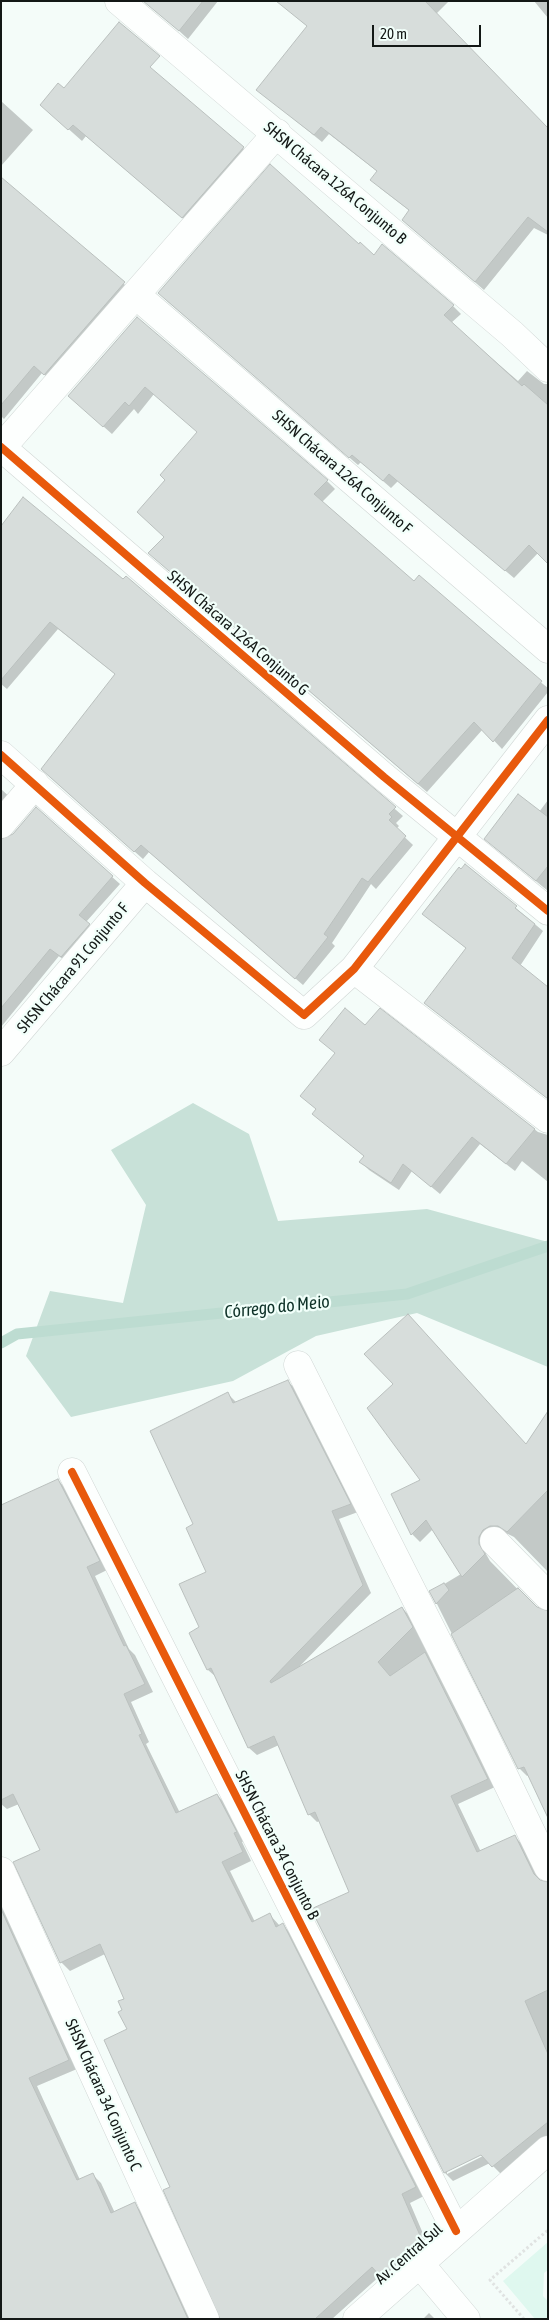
<!DOCTYPE html>
<meta charset="utf-8">
<style>
body{margin:0}
#map{position:relative;width:549px;height:2320px;overflow:hidden;background:#f4fcf9;font-family:"Asap Condensed",sans-serif}
canvas{display:block}
.frame{position:absolute;inset:0;border:2px solid #131816;pointer-events:none}
.scale{position:absolute;left:372px;top:25px;width:109px;height:22px;box-sizing:border-box;border:2px solid #131816;border-top:0;padding-left:6px;font-size:15px;line-height:18px;white-space:nowrap;color:#131816;-webkit-text-stroke:4px #f1fffa;paint-order:stroke}
</style>
<div id="map">
<canvas width="549" height="2320"></canvas>
<div class="frame"></div>
<div class="scale">20 m</div>
</div>
<script>
const ctx = document.querySelector('canvas').getContext('2d');
ctx.lineJoin = 'round';
function paint(path, color) { ctx.fillStyle = color; ctx.fill(path, 'evenodd'); }
const toPath = rows => new Path2D(rows.map(r => 'M' + r).join(''));
function stroke(path, color, width, dash) { ctx.strokeStyle = color; ctx.lineWidth = width; ctx.lineCap = dash ? 'butt' : 'round'; ctx.setLineDash(dash || []); ctx.stroke(path); }
function drawText(font, color, halo, rows, align = 'center') {
  ctx.font = font + ' "Asap Condensed",sans-serif'; ctx.lineWidth = 4.5; ctx.setLineDash([]); ctx.textBaseline = 'middle'; ctx.strokeStyle = halo; ctx.fillStyle = color; for (const [text, x, y, turn = 0] of rows) {
    ctx.save(); ctx.translate(x, y); ctx.rotate((+turn || 0) * Math.PI / 180); ctx.textAlign = isNaN(turn) ? turn : align; if (halo) ctx.strokeText(text, 0, 0); ctx.fillText(text, 0, 0); ctx.restore();
  }
}
paint(toPath([
 [548,2242,548,2270,544,2273,543,2296,548,2301,548,2319,535,2319,503,2281]
]), '#dff8ef');
paint(toPath([
 [193,1103,249,1134,278,1221,427,1209,548,1242,548,1367,417,1313,316,1336,233,1381,71,1417,26,1356,50,1291,123,1303,146,1205,111,1150]
]), '#c8e1d8');
paint(toPath([
 [146,1,218,1,188,39],
 [302,1,449,1,436,14,548,129,548,235,534,228,484,290,403,220,410,211,380,188,378,172,329,134,322,142,258,90,308,27,290,11],
 [534,1,548,1,548,18],
 [64,90,243,148,256,160,195,229,86,136,82,141,55,117],
 [1,101,33,130,1,166],
 [1,178,132,291,53,382,42,373,4,419,1,416],
 [359,245,453,306,461,314,451,323,518,381,527,371,544,384,548,384,548,562,538,553,514,578,398,481,391,488,361,462,358,465,167,301],
 [137,318,327,481,335,489,322,502,414,582,548,688,548,692,502,749,483,729,427,792,158,561,165,537,166,480,198,432,154,394,138,414,134,409,112,434,78,404],
 [1,528,123,580,126,577,403,816,396,823,399,826,396,829,413,845,376,889,371,884,332,943,335,946,303,985,149,852,143,859,50,777,115,674,58,629,7,689,1,684],
 [1,789,14,801,1,818],
 [548,800,548,891,494,847,539,812],
 [36,809,120,884,86,922,97,932,69,964,59,956,1,1027,1,840,7,840],
 [466,866,543,931,520,966,548,988,548,1099,425,1003,467,949,423,914],
 [380,1010,538,1132,548,1135,548,1182,522,1161,515,1171,480,1144,440,1194,412,1171,399,1190,369,1170,361,1162,365,1157,313,1114,317,1110,302,1096],
 [288,1382,296,1389,358,1512,339,1519,371,1593,299,1667,402,1608,410,1616,495,1787,458,1804,481,1852,515,1837,523,1845,541,1882,548,1884,548,2136,501,2174,490,2163,453,2181,445,2173,312,1910,350,1892,320,1821,317,1822,309,1814,279,1745,257,1755,249,1748,216,1677,208,1670,190,1633,200,1628,207,1572,194,1525,228,1394,237,1403],
 [486,2151,487,2154,447,2174,447,2171],
 [527,1445,548,1449,548,1572,514,1537,508,1534,499,1533,486,1546,486,1554,490,1561,536,1608,548,1612,548,1818,529,1775,527,1776,519,1768,431,1592,461,1574,433,1529,420,1542,412,1534,393,1495],
 [58,1480,66,1489,107,1570,95,1576,129,1649,135,1655,153,1692,131,1702,149,1742,146,1744,180,1813,217,1795,226,1804,244,1841,242,1842,251,1861,230,1871,255,1922,270,1915,280,1926,283,1925,291,1934,424,2196,410,2203,430,2250,391,2284,381,2275,332,2319,222,2319,172,2187,123,2011,126,2000,105,1954,70,1971,61,1962,42,1850,19,1804,7,1809,1,1804,1,1507],
 [1,1901,77,2069,37,2086,80,2180,92,2174,101,2183,115,2213,134,2204,143,2213,191,2319,1,2319],
 [429,2313,435,2319,423,2319]
]), '#0003');
stroke(toPath([
 [1,1343,17,1334,407,1294,548,1246]
]), '#bddcd1', 11);
const building = toPath([
 [143,1,203,1,179,31,143,1],
 [276,1,425,1,548,128,548,232,528,217,475,282,402,220,409,210,370,180,377,171,321,127,314,135,256,90,307,26,276,1],
 [119,22,160,56,150,67,244,147,182,218,73,125,68,130,40,105,58,83,64,88,119,22],
 [270,164,359,244,360,242,374,255,382,244,454,305,444,315,522,386,524,384,548,405,548,564,529,545,505,571,389,474,383,481,352,455,349,458,158,293,270,164],
 [1,177,125,282,44,375,34,366,1,405,1,177],
 [137,317,328,480,314,494,414,581,419,575,542,681,493,742,474,722,418,784,148,553,164,537,137,512,165,480,160,475,197,432,145,387,129,406,125,402,103,427,68,396,137,317],
 [23,497,123,579,126,576,396,807,389,814,392,817,389,820,406,836,368,882,362,878,324,934,328,937,295,979,141,845,134,852,41,769,115,674,50,622,1,680,1,526,23,497],
 [518,794,548,817,548,866,536,881,484,839,518,794],
 [36,807,113,876,79,915,90,924,61,957,50,949,1,1008,1,839,13,834,36,807],
 [465,864,517,906,515,908,535,924,512,958,548,987,548,1099,424,1003,466,948,422,914,459,867,461,869,465,864],
 [345,1008,365,1025,380,1008,535,1129,506,1164,472,1137,431,1187,403,1164,391,1183,359,1162,364,1156,312,1114,316,1109,300,1096,335,1053,319,1040,345,1008],
 [408,1314,526,1444,548,1411,548,1490,507,1532,498,1526,490,1526,483,1530,479,1537,479,1544,485,1554,462,1577,426,1520,411,1535,391,1494,420,1480,367,1408,393,1384,364,1354,408,1314],
 [288,1380,351,1504,332,1511,363,1585,270,1681,271,1683,402,1607,413,1627,378,1662,390,1676,425,1652,488,1779,451,1796,477,1852,515,1835,534,1874,540,1880,548,1882,548,1990,525,2001,548,2054,548,2122,492,2167,481,2155,444,2173,311,1909,349,1892,315,1812,308,1815,274,1736,248,1748,211,1668,207,1670,189,1633,199,1627,179,1584,206,1572,186,1528,193,1524,150,1431,228,1392,233,1403,288,1380],
 [58,1479,100,1561,87,1567,124,1646,126,1645,145,1684,124,1694,142,1734,139,1735,176,1813,217,1794,237,1832,234,1833,243,1852,222,1862,252,1922,270,1913,276,1927,283,1923,416,2187,402,2194,422,2240,381,2277,372,2267,315,2319,220,2319,163,2190,170,2187,104,2040,127,2029,118,2012,122,2010,118,2001,124,1999,100,1944,60,1963,13,1862,40,1850,13,1794,1,1800,1,1505,58,1479],
 [444,1583,449,1590,436,1604,429,1591,444,1583],
 [518,1588,537,1607,548,1611,548,1818,524,1767,518,1769,451,1634,518,1588],
 [1,1909,69,2060,29,2078,77,2180,93,2173,111,2213,135,2202,188,2319,1,2319,1,1909]
]);
paint(building, '#d7dddb');
stroke(building, '#bac0be', 1);
const minor = toPath([
 [119,1,512,334,548,368],
 [136,295,548,649],
 [1,447,384,777,548,911],
 [2,447,277,133],
 [1,755,145,883,304,1015,354,969,548,720],
 [1,824,35,784],
 [354,969,548,1119],
 [1,1052,145,883],
 [298,1365,476,1718,548,1867],
 [72,1472,456,2231],
 [494,1541,548,1596],
 [1,1871,205,2319],
 [419,2263,466,2319],
 [357,2319,548,2150]
]);
stroke(minor, '#d1d7d5', 29);
stroke(toPath([
 [524,2319,490,2280,548,2230]
]), '#e0e3e2', 3, [2.5, 2.5]);
stroke(minor, '#fdfffe', 28);
stroke(toPath([
 [1,447,384,777,548,911],
 [1,755,145,883,304,1015,354,969,548,720],
 [72,1472,456,2231]
]), '#e8590c', 8);
drawText('16px', '#131816', '#f1fffa', [
 ["SHSN Chácara 126A Conjunto B",335,183,40],
 ["SHSN Chácara 126A Conjunto F",342,472,41],
 ["SHSN Chácara 126A Conjunto G",238,633,41],
 ["SHSN Chácara 91 Conjunto F",73,968,-50],
 ["SHSN Chácara 34 Conjunto B",277,1845,63],
 ["SHSN Chácara 34 Conjunto C",103,2095,66],
 ["Av. Central Sul",409,2254,-41]
]);
drawText('italic 18px', '#0e3228', '#f1fffa', [
 ["Córrego do Meio",277,1307,-6]
]);
</script>
